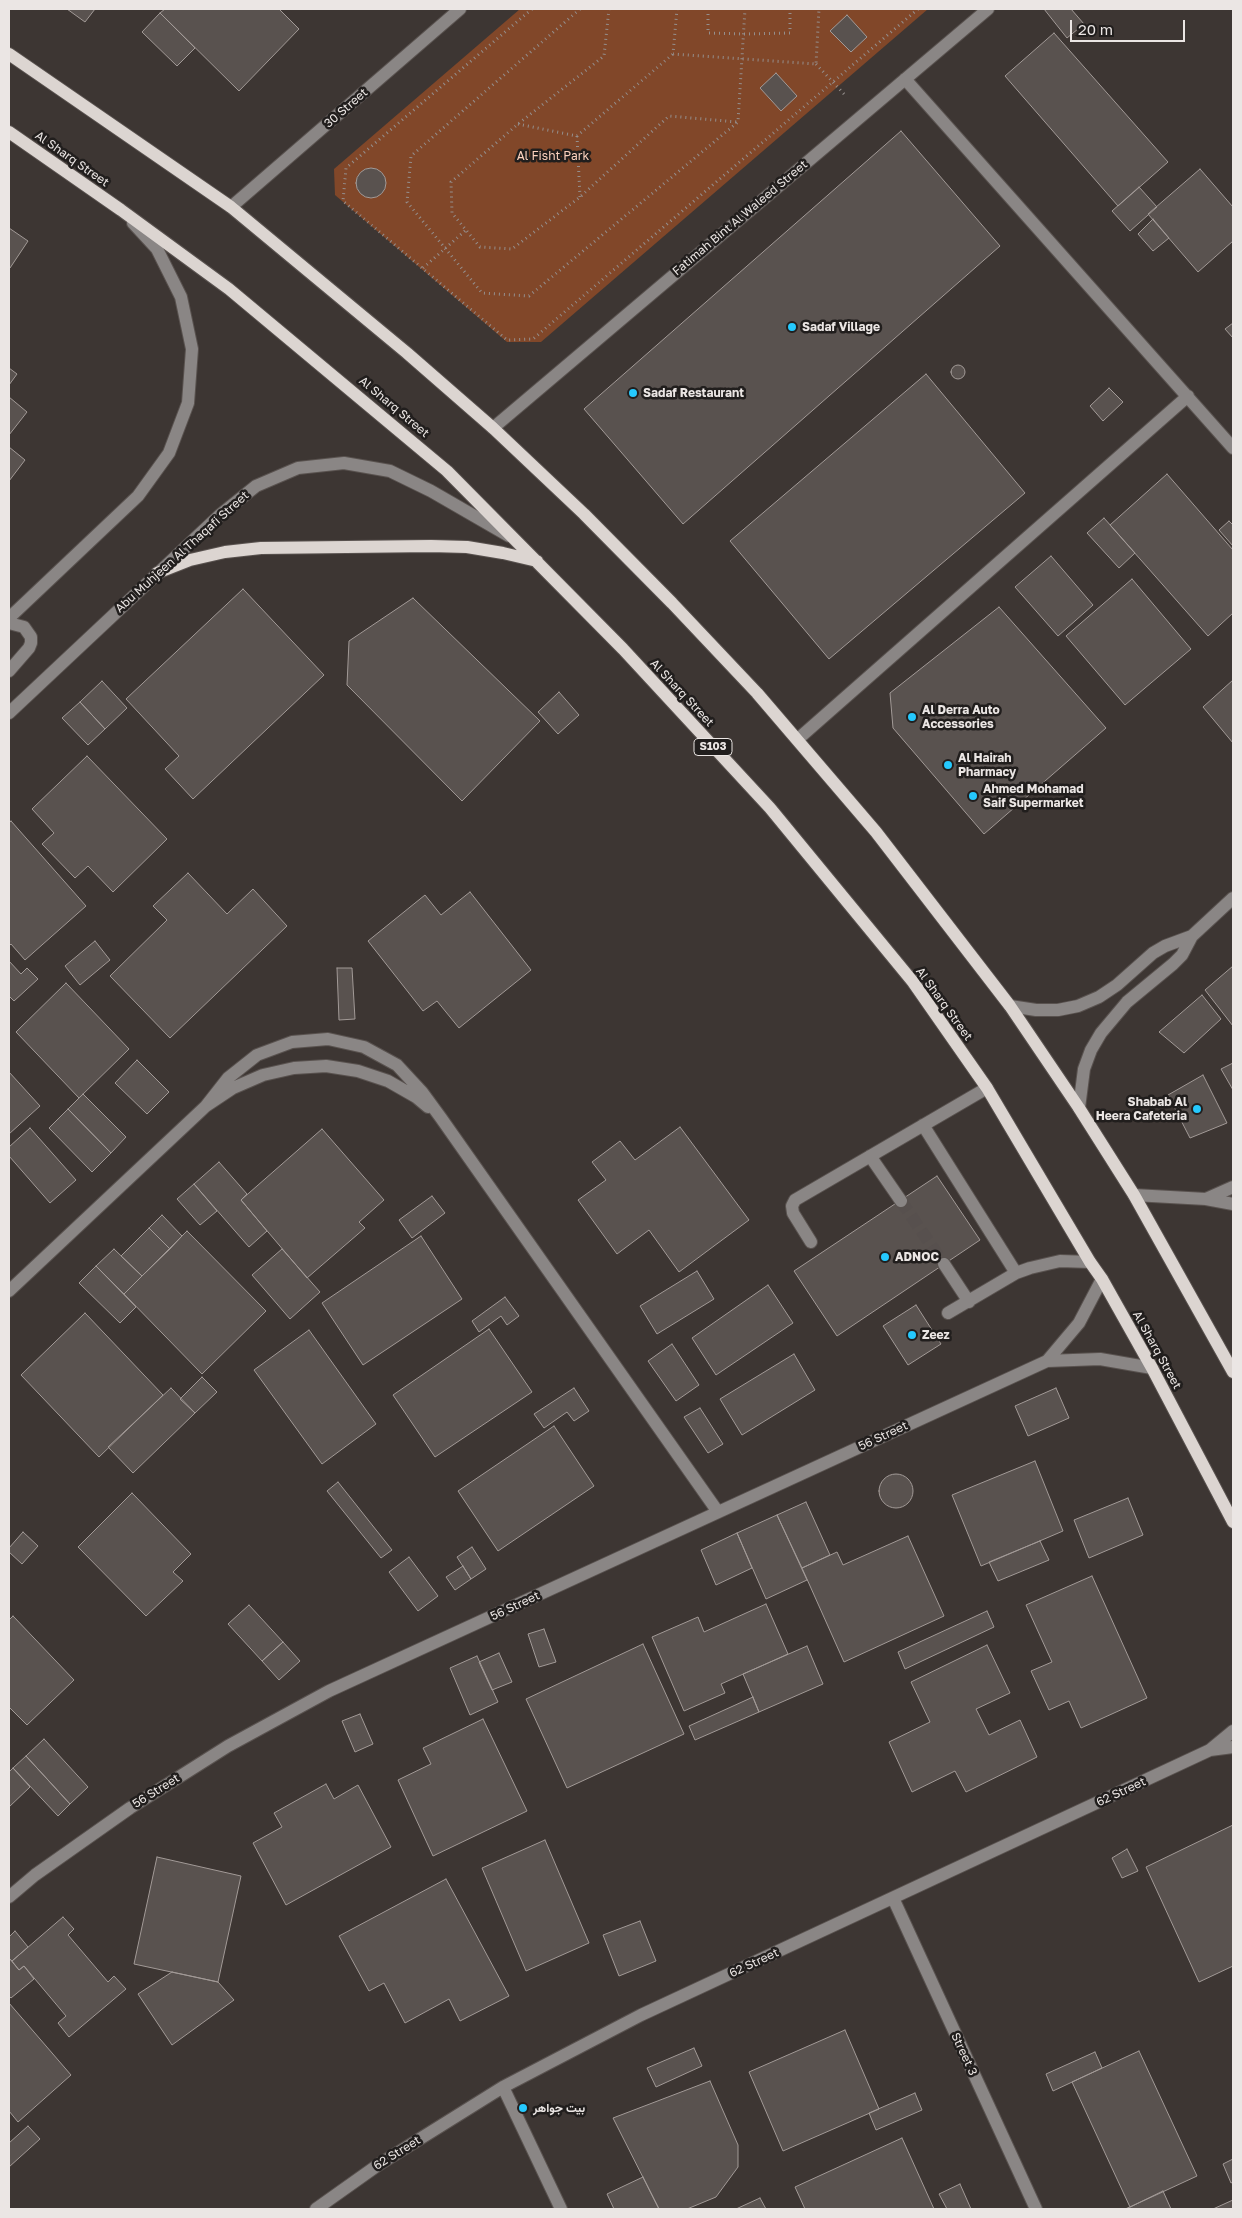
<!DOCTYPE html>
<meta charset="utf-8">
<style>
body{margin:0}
#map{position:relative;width:1242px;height:2218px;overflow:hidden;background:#3d3633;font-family:"Golos Text",sans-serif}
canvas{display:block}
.frame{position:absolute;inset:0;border:10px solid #ebe6e4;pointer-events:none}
.scale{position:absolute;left:1070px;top:20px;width:115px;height:22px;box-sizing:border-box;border:2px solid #ebe6e4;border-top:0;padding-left:6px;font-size:15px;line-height:18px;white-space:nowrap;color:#ebe6e4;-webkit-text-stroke:4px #211e1d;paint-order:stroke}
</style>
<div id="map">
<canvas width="1242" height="2218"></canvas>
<div class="frame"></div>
<div class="scale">20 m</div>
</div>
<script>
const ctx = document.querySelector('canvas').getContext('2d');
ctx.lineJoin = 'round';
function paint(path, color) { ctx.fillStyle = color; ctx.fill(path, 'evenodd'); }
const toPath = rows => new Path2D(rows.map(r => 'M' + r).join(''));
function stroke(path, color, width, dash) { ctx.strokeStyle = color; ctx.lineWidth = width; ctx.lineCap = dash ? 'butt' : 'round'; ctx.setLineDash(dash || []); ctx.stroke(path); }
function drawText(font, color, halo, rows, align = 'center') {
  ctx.font = font + ' "Golos Text",Vazirmatn,sans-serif'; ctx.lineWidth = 5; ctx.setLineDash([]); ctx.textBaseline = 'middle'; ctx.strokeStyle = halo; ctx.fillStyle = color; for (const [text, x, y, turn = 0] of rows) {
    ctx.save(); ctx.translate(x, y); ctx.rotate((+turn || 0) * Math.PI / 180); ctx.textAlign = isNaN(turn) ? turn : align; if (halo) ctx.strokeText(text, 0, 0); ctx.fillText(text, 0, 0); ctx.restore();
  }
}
paint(toPath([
 [520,9,928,9,541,342,507,342,335,195,334,169]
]), '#814729');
const building = toPath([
 [67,9,95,9,85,22,67,9],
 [165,9,279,9,299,29,239,91,160,13,165,9],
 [1044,9,1071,9,1084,24,1067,38,1044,9],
 [160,13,195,48,177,66,142,32,160,13],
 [847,15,867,37,851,52,830,31,847,15],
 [1054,33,1168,162,1118,206,1005,76,1054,33],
 [776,73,797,96,781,111,760,88,776,73],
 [901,131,1000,246,683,524,584,409,901,131],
 '356 183a15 15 0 1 1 30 0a15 15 0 1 1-30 0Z',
 [1200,169,1233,207,1233,241,1198,272,1148,214,1200,169],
 [1139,187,1157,207,1130,231,1112,211,1139,187],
 [1153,219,1169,238,1153,251,1138,234,1153,219],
 [9,228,28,241,10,268,9,267,9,228],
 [1233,323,1233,338,1225,329,1233,323],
 '951 372a7 7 0 1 1 14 0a7 7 0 1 1-14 0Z',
 [9,368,17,374,9,385,9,368],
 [926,374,1025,493,829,659,730,541,926,374],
 [1109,388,1123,402,1103,421,1090,406,1109,388],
 [9,397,27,412,9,435,9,397],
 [9,447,25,460,9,481,9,447],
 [1167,474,1233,550,1233,613,1208,636,1110,525,1167,474],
 [1104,518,1135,553,1119,568,1087,533,1104,518],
 [1229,521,1233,525,1233,546,1219,530,1229,521],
 [1051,556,1093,605,1058,636,1015,587,1051,556],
 [1132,579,1191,649,1125,705,1066,636,1132,579],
 [243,589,324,675,193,799,165,769,179,756,126,699,243,589],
 [413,598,540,721,462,801,347,685,349,641,413,598],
 [999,607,1106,728,984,834,893,728,890,693,999,607],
 [1233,680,1233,743,1203,707,1233,680],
 [102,681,127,708,105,729,80,702,102,681],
 [559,692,579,715,558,734,538,712,559,692],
 [80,702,105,729,88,745,62,718,80,702],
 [87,756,167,839,113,892,88,866,75,878,42,844,54,833,32,809,87,756],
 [11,821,86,906,25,960,11,944,9,946,9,823,11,821],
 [188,873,227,914,253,889,287,926,170,1038,110,976,167,920,153,906,188,873],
 [470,892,531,970,459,1028,437,1001,423,1011,368,941,425,895,441,915,470,892],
 [95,941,110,960,80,985,65,966,95,941],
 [9,961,21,974,27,968,38,979,14,1001,9,996,9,961],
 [1233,966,1233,1026,1205,990,1233,966],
 [337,968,352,968,355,1019,339,1020,337,968],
 [66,983,129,1049,79,1098,16,1032,66,983],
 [1202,995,1221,1019,1184,1053,1159,1032,1202,995],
 [137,1060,169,1092,147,1114,115,1083,137,1060],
 [1233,1063,1233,1090,1221,1069,1233,1063],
 [9,1072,40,1106,9,1134,9,1072],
 [1203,1075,1227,1123,1190,1138,1168,1095,1203,1075],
 [83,1094,126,1137,111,1153,68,1109,83,1094],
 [68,1109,111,1153,92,1172,49,1128,68,1109],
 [680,1127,749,1220,679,1272,649,1230,617,1254,578,1200,606,1180,592,1162,620,1141,635,1160,680,1127],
 [30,1128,76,1180,50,1203,9,1156,9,1147,30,1128],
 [322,1129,384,1200,359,1222,365,1228,307,1278,241,1200,322,1129],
 [219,1162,247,1194,241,1200,267,1231,249,1247,194,1184,219,1162],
 [937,1176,980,1240,837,1336,794,1271,937,1176],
 [194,1184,217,1211,200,1225,177,1199,194,1184],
 [432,1196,445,1213,412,1238,399,1220,432,1196],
 [162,1215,182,1236,170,1249,149,1228,162,1215],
 [149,1228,170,1249,142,1276,121,1256,149,1228],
 [187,1231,266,1311,202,1374,124,1294,187,1231],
 [421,1236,462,1299,363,1365,322,1303,421,1236],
 [114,1249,142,1276,124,1294,96,1266,114,1249],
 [282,1249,320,1292,290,1319,252,1275,282,1249],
 [96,1266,136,1307,120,1323,79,1283,96,1266],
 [697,1271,714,1299,657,1334,640,1306,697,1271],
 [768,1285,793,1323,716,1375,692,1338,768,1285],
 [505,1297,519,1316,507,1325,501,1316,479,1332,472,1321,505,1297],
 [916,1305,941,1344,908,1365,883,1326,916,1305],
 [85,1313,163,1395,99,1457,21,1375,85,1313],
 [489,1329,532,1392,435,1457,393,1395,489,1329],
 [309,1330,376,1424,322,1464,254,1370,309,1330],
 [672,1344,699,1385,676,1401,648,1361,672,1344],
 [794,1354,815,1390,742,1435,720,1399,794,1354],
 [202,1377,217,1392,195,1413,180,1399,202,1377],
 [171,1388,195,1413,133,1473,108,1447,171,1388],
 [574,1388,589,1411,574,1421,567,1412,544,1428,534,1414,574,1388],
 [1056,1388,1069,1418,1028,1436,1015,1406,1056,1388],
 [700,1408,723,1444,708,1453,684,1417,700,1408],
 [554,1426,594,1486,498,1551,458,1491,554,1426],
 [1035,1461,1063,1531,981,1566,952,1495,1035,1461],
 '879 1491a17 17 0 1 1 34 0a17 17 0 1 1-34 0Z',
 [338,1482,392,1550,381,1558,327,1491,338,1482],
 [132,1493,191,1554,173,1572,183,1581,146,1616,78,1547,132,1493],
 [1128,1498,1143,1535,1089,1558,1074,1520,1128,1498],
 [806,1502,830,1555,802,1568,777,1515,806,1502],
 [777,1515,807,1580,766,1599,737,1533,777,1515],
 [23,1532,38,1546,22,1564,9,1552,9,1548,23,1532],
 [737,1533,752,1568,716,1585,701,1550,737,1533],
 [908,1536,944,1616,844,1662,802,1568,837,1552,843,1565,908,1536],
 [1040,1541,1049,1560,998,1581,989,1562,1040,1541],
 [472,1547,486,1569,471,1579,457,1557,472,1547],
 [409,1557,438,1596,418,1611,389,1572,409,1557],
 [463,1566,471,1579,455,1590,446,1577,463,1566],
 [1092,1576,1147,1698,1081,1728,1069,1701,1049,1710,1031,1671,1052,1662,1026,1605,1092,1576],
 [766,1604,788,1654,721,1684,725,1693,684,1711,652,1637,698,1617,704,1632,766,1604],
 [249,1605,283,1642,262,1661,228,1624,249,1605],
 [987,1611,994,1627,905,1669,898,1652,987,1611],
 [13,1616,74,1680,27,1725,9,1707,9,1620,13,1616],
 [544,1629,556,1662,539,1667,528,1634,544,1629],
 [283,1642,300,1661,279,1680,262,1661,283,1642],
 [643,1644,684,1734,567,1788,526,1699,643,1644],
 [987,1645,1010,1693,976,1709,989,1735,1020,1720,1037,1757,966,1792,955,1771,912,1792,889,1742,930,1722,911,1682,987,1645],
 [807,1646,823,1684,759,1712,743,1674,807,1646],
 [499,1653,512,1682,492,1690,479,1662,499,1653],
 [477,1656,498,1702,470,1715,450,1668,477,1656],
 [753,1697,759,1712,695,1740,689,1726,753,1697],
 [360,1714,373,1744,355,1752,342,1721,360,1714],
 [483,1719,527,1811,433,1856,398,1780,431,1764,423,1748,483,1719],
 [44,1739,88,1787,70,1804,26,1756,44,1739],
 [26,1756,70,1804,58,1816,13,1768,26,1756],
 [13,1768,30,1787,9,1807,9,1772,13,1768],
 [326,1784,334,1799,358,1785,391,1847,286,1905,253,1843,282,1827,274,1813,326,1784],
 [1233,1825,1233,1966,1199,1982,1146,1867,1233,1825],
 [545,1840,589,1943,526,1971,482,1868,545,1840],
 [1127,1849,1138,1871,1122,1878,1112,1858,1127,1849],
 [157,1857,241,1876,218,1982,134,1964,157,1857],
 [446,1879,509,1996,460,2021,449,1999,405,2023,384,1983,369,1991,339,1936,446,1879],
 [63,1917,74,1929,68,1935,108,1982,114,1976,126,1989,69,2037,58,2023,66,2016,24,1966,19,1970,12,1961,63,1917],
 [640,1921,656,1961,619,1976,603,1935,640,1921],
 [15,1931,28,1947,12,1961,9,1958,9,1937,15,1931],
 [9,1958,19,1970,24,1966,34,1979,11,1998,9,1996,9,1958],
 [172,1972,218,1982,234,2000,172,2045,138,1994,172,1972],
 [9,2003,71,2075,18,2122,9,2111,9,2003],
 [845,2030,879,2109,783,2151,749,2072,845,2030],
 [694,2048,702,2066,656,2087,647,2068,694,2048],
 [1139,2051,1197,2176,1130,2207,1072,2082,1139,2051],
 [1095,2052,1102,2068,1053,2091,1046,2074,1095,2052],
 [710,2081,738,2145,738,2167,716,2197,687,2209,659,2209,613,2118,710,2081],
 [915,2093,922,2110,876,2130,869,2113,915,2093],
 [28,2126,40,2139,9,2167,9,2143,28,2126],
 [902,2138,934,2209,805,2209,795,2187,902,2138],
 [1233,2159,1233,2182,1231,2183,1223,2164,1233,2159],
 [643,2177,659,2209,614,2209,607,2194,643,2177],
 [960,2184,971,2209,947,2209,939,2194,960,2184],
 [1163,2191,1171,2209,1125,2209,1130,2207,1163,2191],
 [760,2198,766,2209,736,2209,760,2198],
 [1233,2200,1233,2209,1213,2209,1233,2200]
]);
paint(building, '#59524f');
stroke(building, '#a29a97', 1);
stroke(toPath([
 [901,1201,944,1264]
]), '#57504e', 12, [12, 6]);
const minor = toPath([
 [905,79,1233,448],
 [231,207,460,9],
 [493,428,988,9],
 [9,618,138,496,169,453,188,403,192,349,181,297,157,249,133,223],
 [9,623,24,627,31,637,31,643,29,648,9,671],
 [9,713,220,515,256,486,298,468,344,463,390,471,431,491,509,536],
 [798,739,1188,396],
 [1010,1006,1036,1010,1058,1010,1078,1006,1099,997,1117,985,1153,953,1165,946,1192,936],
 [206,1106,228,1078,257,1055,292,1042,328,1039,364,1047,397,1065,422,1092,441,1118,718,1512],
 [1079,1108,1084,1069,1091,1050,1101,1033,1127,1002,1173,964,1182,955,1192,936,1233,898],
 [923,1125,1016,1273],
 [870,1156,901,1201],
 [1134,1195,1206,1199,1233,1204],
 [1206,1199,1233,1187],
 [811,1242,793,1213,792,1206,795,1200,987,1088],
 [944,1264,969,1302],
 [9,1291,206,1106,233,1088,263,1075,294,1068,326,1066,358,1071,388,1081,416,1097,428,1107],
 [948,1313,1016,1273,1030,1268,1060,1261,1090,1262],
 [1047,1361,1079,1323,1102,1279],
 [1210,1750,1233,1747],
 [9,1897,35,1875,130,1808,228,1746,329,1691,1047,1361,1100,1359,1152,1368],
 [893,1898,1036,2209],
 [503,2087,561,2209],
 [316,2209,378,2165,503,2087,641,2015,1210,1750,1233,1731]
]);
const major = toPath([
 [9,54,231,207,407,353,493,428,584,514,672,603,757,693,876,832,1010,1006,1079,1108,1134,1195,1233,1372],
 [9,132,121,210,229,289,447,471,623,649,770,808,913,982,987,1088,1090,1262,1102,1279,1152,1368,1233,1522],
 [157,573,190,560,225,552,261,548,431,546,467,547,503,553,537,561]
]);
stroke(minor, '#59524f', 14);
stroke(major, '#59524f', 14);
stroke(toPath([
 [532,9,346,168,343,201,507,340,533,339,918,9],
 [580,9,411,156,407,202,482,293,529,296,738,122,745,9],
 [609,9,604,56,518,124,451,182,452,213,480,247,512,249,580,197,669,116,737,122],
 [677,9,673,54,816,64,819,9],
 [708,9,708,33,744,34,790,33,790,9],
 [816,64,845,95],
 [518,124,577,136,673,54],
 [577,136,580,197],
 [423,268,466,230]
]), '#958f8d', 3, [1, 4]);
stroke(minor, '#8a8685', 12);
stroke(major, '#dcd5d1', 12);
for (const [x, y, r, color] of [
 [792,327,5,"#25c9fe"],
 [633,393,5,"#25c9fe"],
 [912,717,5,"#25c9fe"],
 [948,765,5,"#25c9fe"],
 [973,796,5,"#25c9fe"],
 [1197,1109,5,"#25c9fe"],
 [885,1257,5,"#25c9fe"],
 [912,1335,5,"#25c9fe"],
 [523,2108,5,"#25c9fe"]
]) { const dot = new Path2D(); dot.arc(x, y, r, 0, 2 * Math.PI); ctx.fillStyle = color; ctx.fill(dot); stroke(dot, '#211e1d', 2); }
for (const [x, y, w] of [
 [713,747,38]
]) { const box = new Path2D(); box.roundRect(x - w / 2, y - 8.5, w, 17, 4); ctx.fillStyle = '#211e1d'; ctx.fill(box); stroke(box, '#ebe6e4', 1); }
drawText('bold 11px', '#ebe6e4', null, [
 ["S103",713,747]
]);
drawText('12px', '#ebe6e4', '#211e1d', [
 ["30 Street",346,108,-41],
 ["Al Sharq Street",72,159,35],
 ["Fatimah Bint Al Waleed Street",740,218,-40],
 ["Al Sharq Street",394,407,40],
 ["Abu Muhjeen Al Thaqafi Street",182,552,-42],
 ["Al Sharq Street",682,693,47],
 ["Al Sharq Street",944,1004,54],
 ["Al Sharq Street",1157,1350,61],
 ["56 Street",883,1436,-25],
 ["56 Street",515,1606,-25],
 ["56 Street",156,1791,-32],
 ["62 Street",1121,1792,-25],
 ["62 Street",754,1963,-25],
 ["Street 3",964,2054,65],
 ["62 Street",397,2153,-32]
]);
drawText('12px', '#fcd2be', '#211e1d', [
 ["Al Fisht Park",553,156]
]);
drawText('bold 12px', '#ebe6e4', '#211e1d', [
 ["Sadaf Village",802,327],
 ["Sadaf Restaurant",643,393],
 ["Al Derra Auto",922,710],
 ["Accessories",922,724],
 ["Al Hairah",958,758],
 ["Pharmacy",958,772],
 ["Ahmed Mohamad",983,789],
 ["Saif Supermarket",983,803],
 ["Shabab Al",1187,1102,"right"],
 ["Heera Cafeteria",1187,1116,"right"],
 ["ADNOC",895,1257],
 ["Zeez",922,1335],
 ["بيت جواهر",533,2108]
], 'left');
</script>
